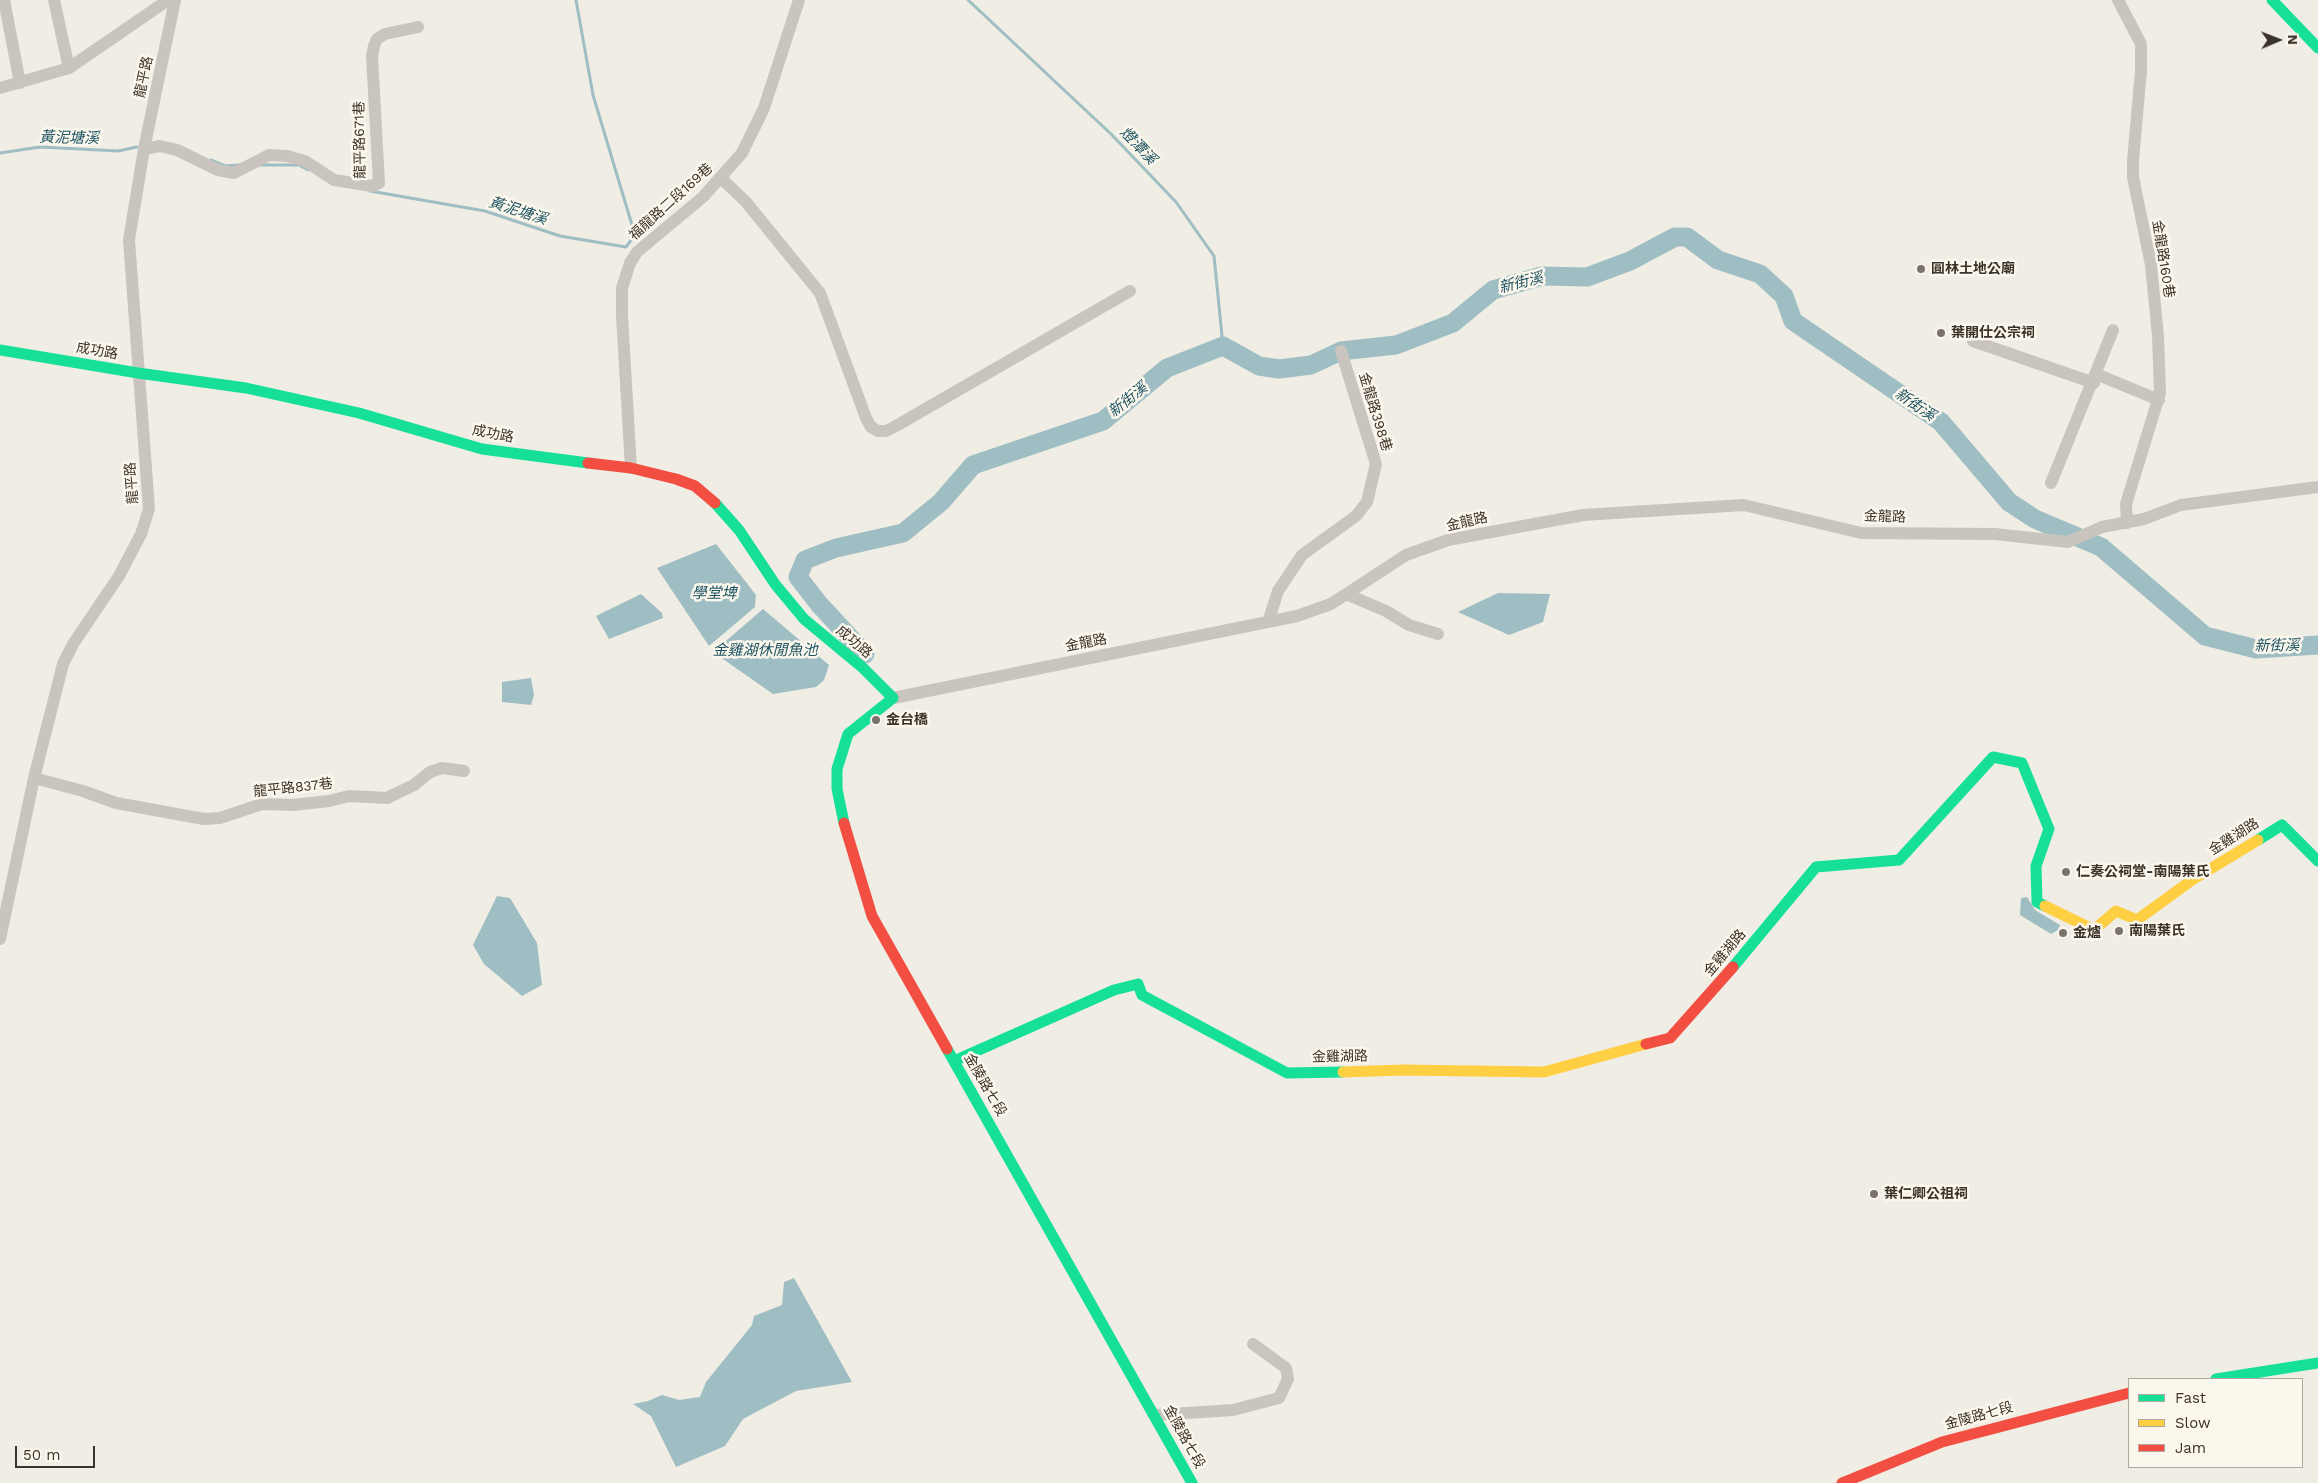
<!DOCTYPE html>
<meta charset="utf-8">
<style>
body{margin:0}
#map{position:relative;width:2318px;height:1483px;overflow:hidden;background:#f0ede5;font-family:"Work Sans",sans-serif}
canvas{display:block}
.legend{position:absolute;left:2128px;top:1378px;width:175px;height:90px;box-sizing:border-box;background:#fcf7ed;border:1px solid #afa89f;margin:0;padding:6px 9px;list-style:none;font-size:15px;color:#3b322a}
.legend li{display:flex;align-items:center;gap:10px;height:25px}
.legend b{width:25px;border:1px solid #afa89f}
.north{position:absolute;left:2253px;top:15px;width:50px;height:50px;-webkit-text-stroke:4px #fcf7ed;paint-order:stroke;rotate:89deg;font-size:14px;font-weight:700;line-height:20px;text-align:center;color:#3b322a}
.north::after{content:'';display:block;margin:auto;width:18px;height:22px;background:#3b322a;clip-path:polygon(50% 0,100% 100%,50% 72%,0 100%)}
.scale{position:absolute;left:15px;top:1446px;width:80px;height:22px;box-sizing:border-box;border:2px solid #3b322a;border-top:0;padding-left:6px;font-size:15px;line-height:18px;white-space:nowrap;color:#3b322a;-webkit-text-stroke:4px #fcf7ed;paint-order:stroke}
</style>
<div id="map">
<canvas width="2318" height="1483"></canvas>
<ul class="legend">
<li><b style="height:6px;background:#16e098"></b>Fast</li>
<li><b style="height:6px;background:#ffcf43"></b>Slow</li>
<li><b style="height:6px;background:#f24e42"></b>Jam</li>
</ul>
<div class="north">N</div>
<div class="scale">50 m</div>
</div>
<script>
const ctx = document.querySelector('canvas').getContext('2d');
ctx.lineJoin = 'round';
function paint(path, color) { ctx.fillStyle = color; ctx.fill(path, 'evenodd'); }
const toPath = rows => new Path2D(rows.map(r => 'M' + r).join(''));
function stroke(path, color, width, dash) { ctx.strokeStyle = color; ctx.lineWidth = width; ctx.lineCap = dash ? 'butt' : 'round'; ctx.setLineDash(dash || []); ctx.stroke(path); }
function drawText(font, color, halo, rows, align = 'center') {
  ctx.font = font + ' "Work Sans","Noto Sans TC",sans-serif'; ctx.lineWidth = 5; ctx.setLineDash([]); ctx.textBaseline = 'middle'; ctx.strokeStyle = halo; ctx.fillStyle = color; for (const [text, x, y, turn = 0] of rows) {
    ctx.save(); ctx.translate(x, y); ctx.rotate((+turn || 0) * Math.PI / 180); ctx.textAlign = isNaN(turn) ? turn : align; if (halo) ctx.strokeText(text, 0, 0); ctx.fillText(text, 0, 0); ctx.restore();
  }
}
paint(toPath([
 [716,544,756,595,755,607,709,646,657,568],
 [1498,593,1550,594,1543,622,1509,635,1458,612],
 [641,594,662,613,663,618,609,639,596,616],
 [763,609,829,665,824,680,816,687,773,694,713,652],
 [531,678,534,695,531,705,502,702,502,682],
 [497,896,510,898,537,943,542,985,522,996,484,964,473,945],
 [2027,897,2035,910,2060,925,2058,930,2051,934,2020,915,2021,898],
 [794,1278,852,1382,796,1391,743,1419,725,1446,676,1467,651,1416,633,1404,648,1401,662,1395,679,1400,700,1397,706,1382,752,1325,754,1316,782,1305,784,1282]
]), '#9fbec3');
stroke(toPath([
 [968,0,1111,134,1176,202,1214,256,1223,346],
 [0,153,40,147,118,151,137,147],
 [211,160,225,166,239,165],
 [260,165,299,165,308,170],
 [370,191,485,211,560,236,626,247,635,235,593,95,576,0]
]), '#9fbec3', 3);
stroke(toPath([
 [865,654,819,604,798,577,805,560,836,548,903,533,941,502,973,465,1103,421,1167,368,1223,346,1259,366,1279,369,1311,365,1341,351,1396,345,1453,323,1493,290,1542,276,1587,277,1630,261,1675,237,1687,237,1718,260,1760,274,1784,296,1793,321,1941,422,2009,502,2035,519,2101,547,2205,636,2256,649,2318,645]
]), '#9fbec3', 19);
stroke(toPath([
 [4,0,20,83],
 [54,0,69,68],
 [2118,0,2141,44,2141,70,2133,161,2133,177,2151,265,2158,336,2160,393,2126,504,2127,523],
 [0,88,69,68,168,0],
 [144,149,160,146,177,150,218,170,234,173,269,155,287,156,305,161,334,180,372,186,379,183,372,56,374,46,377,39,385,34,418,27],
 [721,178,746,202,820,293,866,418,871,427,878,431,886,431,896,426,1130,291],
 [1973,341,2094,383],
 [2096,374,2159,400],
 [631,468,622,316,622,288,630,263,637,252,703,197,742,153,764,108,799,0],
 [2051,483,2113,330],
 [1346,594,1386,611,1409,625,1438,634],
 [1268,622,1278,591,1302,555,1356,516,1367,502,1376,464,1341,351],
 [893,698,1297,616,1331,604,1406,555,1448,540,1583,515,1744,505,1861,533,1995,534,2068,542,2102,527,2144,519,2181,505,2318,487],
 [34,778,83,791,116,803,204,819,220,818,262,804,293,805,329,801,349,796,387,798,414,785,430,772,442,768,464,771],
 [0,939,34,778,63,664,73,644,119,576,141,534,149,509,129,240,144,149,175,0],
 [1155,1415,1233,1410,1279,1398,1288,1379,1286,1368,1253,1344]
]), '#c9c4bd', 12);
stroke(toPath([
 [2272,0,2318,48],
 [0,350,138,373,246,388,359,413,482,449,588,463],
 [715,503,739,530,775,584,804,619,863,668,893,698,848,734,837,769,837,789,844,823],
 [2258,840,2282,825,2318,861],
 [1733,967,1816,867,1899,860,1993,757,2022,763,2049,829,2036,866,2037,902,2045,906],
 [947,1049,1192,1483],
 [954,1061,1114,990,1138,984,1142,995,1287,1073,1343,1072],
 [2216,1379,2318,1363]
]), '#16e098', 11);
stroke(toPath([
 [2045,906,2094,930,2116,911,2137,920,2192,880,2258,840],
 [1343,1072,1403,1070,1544,1072,1646,1044]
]), '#ffcf43', 11);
stroke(toPath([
 [588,463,631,468,676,479,695,486,715,503],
 [844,823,872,916,947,1049],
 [1646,1044,1670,1038,1733,967],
 [1842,1483,1942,1442,2129,1393]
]), '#f24e42', 11);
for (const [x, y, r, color] of [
 [1921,269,5,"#7a736b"],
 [1941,333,5,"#7a736b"],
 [876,720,5,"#7a736b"],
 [2066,872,5,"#7a736b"],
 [2119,931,5,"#7a736b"],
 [2063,933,5,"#7a736b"],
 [1874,1194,5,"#7a736b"]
]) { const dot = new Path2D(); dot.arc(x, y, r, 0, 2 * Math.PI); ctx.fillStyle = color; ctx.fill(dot); stroke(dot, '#fcf7ed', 2); }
drawText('14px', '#3b322a', '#fcf7ed', [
 ["龍平路",144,77,-78],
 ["龍平路671巷",360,140,-91],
 ["福龍路二段169巷",671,202,-42],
 ["金龍路160巷",2163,259,81],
 ["成功路",97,351,10],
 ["金龍路398巷",1375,412,73],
 ["成功路",493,434,11],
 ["龍平路",132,483,-94],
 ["金龍路",1885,517,2],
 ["金龍路",1467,522,-13],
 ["成功路",854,642,40],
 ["金龍路",1086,643,-11],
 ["龍平路837巷",293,788,-6],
 ["金雞湖路",2234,837,-32],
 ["金雞湖路",1725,953,-50],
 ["金雞湖路",1340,1057,-1],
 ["金陵路七段",985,1085,60],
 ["金陵路七段",1979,1416,-15],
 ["金陵路七段",1184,1437,61]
]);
drawText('bold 14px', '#3b322a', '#fcf7ed', [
 ["圓林土地公廟",1931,269],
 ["葉開仕公宗祠",1951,333],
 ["金台橋",886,720],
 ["仁奏公祠堂-南陽葉氏",2076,872],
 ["南陽葉氏",2129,931],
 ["金爐",2073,933],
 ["葉仁卿公祖祠",1884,1194]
], 'left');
drawText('italic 15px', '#1c5361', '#fcf7ed', [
 ["黃泥塘溪",69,138,1],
 ["燈潭溪",1138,146,46],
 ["黃泥塘溪",518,211,18],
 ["新街溪",1521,283,-14],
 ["新街溪",1128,400,-39],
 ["新街溪",1915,405,34],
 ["學堂埤",714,594],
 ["新街溪",2277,646,-1],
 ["金雞湖休閒魚池",765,651]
]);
</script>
